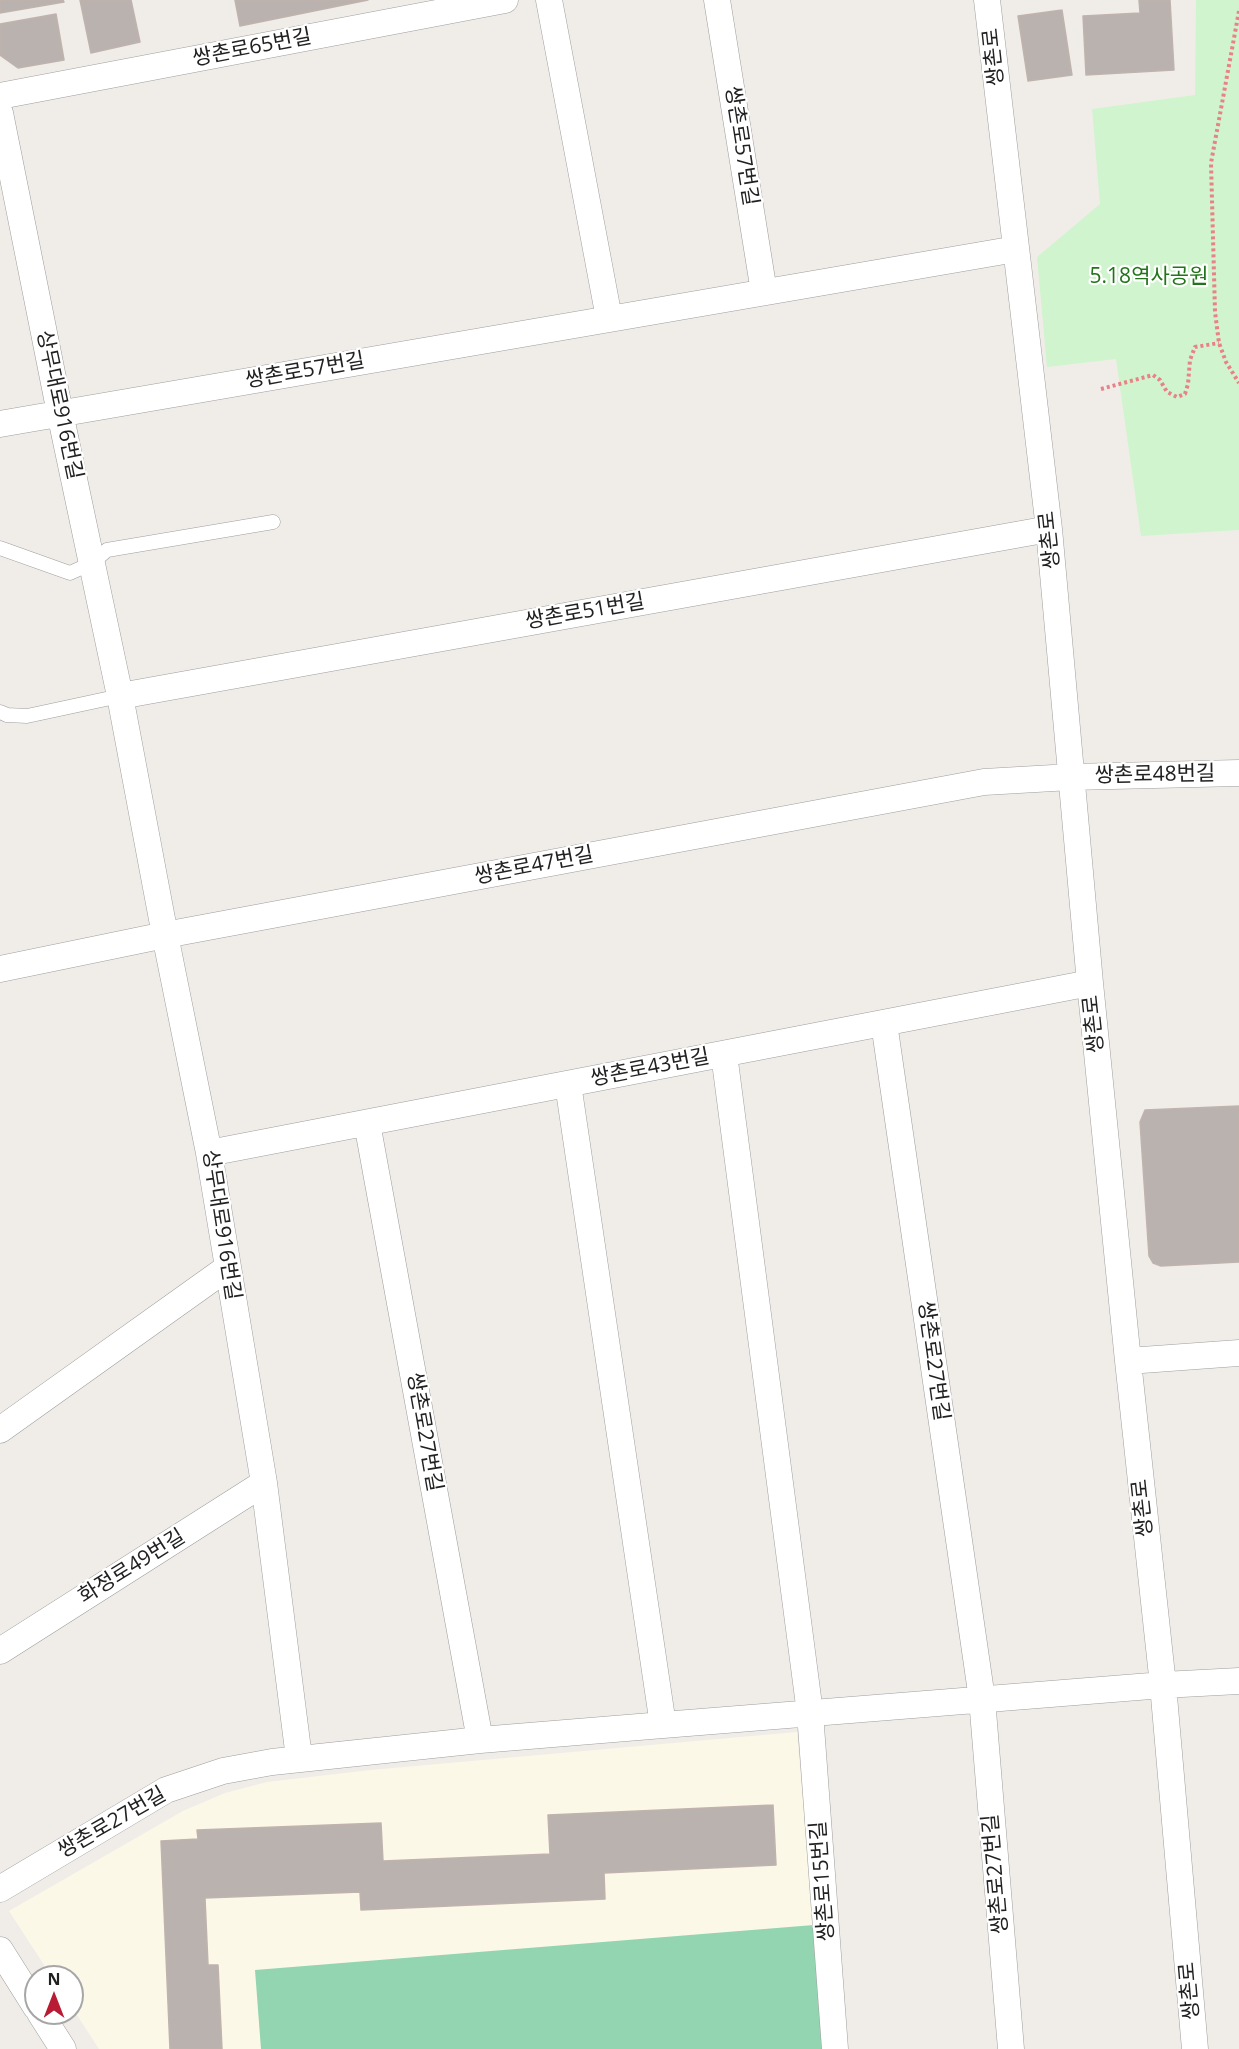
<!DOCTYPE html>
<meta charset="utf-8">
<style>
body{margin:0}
#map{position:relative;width:1239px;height:2049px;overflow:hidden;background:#f0ede9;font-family:"Open Sans",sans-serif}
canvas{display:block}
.north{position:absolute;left:24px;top:1965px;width:60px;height:60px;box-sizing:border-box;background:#fff;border:2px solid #a6a6a6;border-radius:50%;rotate:0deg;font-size:16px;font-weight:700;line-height:24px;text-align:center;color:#212121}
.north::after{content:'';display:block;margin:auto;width:21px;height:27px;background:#b91a34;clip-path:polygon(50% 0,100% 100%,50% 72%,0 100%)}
</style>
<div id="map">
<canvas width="1239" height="2049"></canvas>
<div class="north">N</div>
</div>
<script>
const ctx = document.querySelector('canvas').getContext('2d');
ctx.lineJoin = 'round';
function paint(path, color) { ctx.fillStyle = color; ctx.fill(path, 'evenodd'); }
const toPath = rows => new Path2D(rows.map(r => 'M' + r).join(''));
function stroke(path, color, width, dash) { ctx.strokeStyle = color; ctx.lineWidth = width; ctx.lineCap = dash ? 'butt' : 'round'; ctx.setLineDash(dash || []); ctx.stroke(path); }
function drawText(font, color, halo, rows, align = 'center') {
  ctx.font = font + ' "Open Sans","Noto Sans KR",sans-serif'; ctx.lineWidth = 4.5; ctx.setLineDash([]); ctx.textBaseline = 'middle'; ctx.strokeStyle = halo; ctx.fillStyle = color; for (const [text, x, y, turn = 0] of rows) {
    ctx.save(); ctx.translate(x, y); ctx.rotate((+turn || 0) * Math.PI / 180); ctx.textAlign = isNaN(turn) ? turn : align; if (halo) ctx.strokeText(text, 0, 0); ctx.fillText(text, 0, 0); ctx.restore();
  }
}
paint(toPath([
 [797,1732,824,2049,99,2049,72,2007,72,1977,52,1977,9,1911,183,1811,225,1793,267,1782,371,1770]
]), '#fcf8e7');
paint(toPath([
 [1196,0,1239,0,1239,530,1141,536,1116,359,1047,367,1037,257,1100,204,1092,109,1195,95]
]), '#d0f4cd');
paint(toPath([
 [814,1925,824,2049,261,2049,255,1970]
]), '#92d5b0');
const building = toPath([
 [0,0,63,0,64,2,0,13,0,0],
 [80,0,131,0,140,42,91,53,80,0],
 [235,0,368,0,240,26,235,0],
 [1139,0,1170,0,1174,70,1086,75,1083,16,1140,13,1139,0],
 [1062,10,1072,75,1028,81,1018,16,1062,10],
 [56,14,64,60,18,68,0,55,0,24,56,14],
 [1239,1106,1239,1262,1161,1266,1153,1263,1149,1256,1140,1122,1145,1110,1239,1106],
 [773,1805,776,1865,604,1873,605,1899,361,1910,360,1892,205,1898,208,1965,218,1965,222,2049,170,2049,161,1841,198,1839,197,1830,381,1823,383,1861,550,1854,548,1815,773,1805]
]);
paint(building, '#b9b2af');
stroke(building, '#c0b3ad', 1.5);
const lane = toPath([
 [0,548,70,573,92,563,107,550,273,522],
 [0,712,7,715,27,716,120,696]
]);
const street = toPath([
 [549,0,609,318],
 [717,0,764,292],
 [987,0,1049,529,1090,983,1128,1361,1163,1685,1195,2049],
 [0,96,505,0],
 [0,113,60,413,120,696,165,935,209,1153,264,1483,299,1758],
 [0,424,1016,249],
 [120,696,1049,529],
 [0,969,165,935,984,782,1071,777,1239,773],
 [884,1023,982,1699,1011,2049],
 [724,1054,810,1713,835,2049],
 [568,1084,663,1725],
 [367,1123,480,1740],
 [209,1153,1090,983],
 [1128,1361,1239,1353],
 [0,1430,227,1268],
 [0,1651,264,1483],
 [0,1889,166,1790,223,1771,272,1762,480,1740,663,1725,1163,1685,1239,1681],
 [0,1950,36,2007],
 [40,2013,63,2049]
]);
stroke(lane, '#9e9e9e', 15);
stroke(street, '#9e9e9e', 27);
stroke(toPath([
 [1239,11,1211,163,1215,312,1219,343,1226,362,1239,383],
 [1101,389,1153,375,1160,380,1167,392,1177,397,1185,394,1188,384,1190,360,1195,347,1219,343]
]), '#e98188', 4, [3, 3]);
stroke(lane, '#fff', 14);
stroke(street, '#fff', 26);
drawText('21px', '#212121', '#fff', [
 ["쌍촌로65번길",252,48,-11],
 ["쌍촌로",994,57,-96],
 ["쌍촌로57번길",741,146,81],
 ["쌍촌로57번길",305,371,-10],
 ["상무대로916번길",59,405,78],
 ["쌍촌로",1050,540,-96],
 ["쌍촌로51번길",585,612,-10],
 ["쌍촌로48번길",1155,775,-1],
 ["쌍촌로47번길",534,866,-11],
 ["쌍촌로",1094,1024,-96],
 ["쌍촌로43번길",650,1068,-11],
 ["상무대로916번길",221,1225,81],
 ["쌍촌로27번길",933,1361,82],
 ["쌍촌로27번길",424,1432,80],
 ["쌍촌로",1143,1508,-96],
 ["화정로49번길",132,1567,-32],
 ["쌍촌로27번길",112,1823,-30],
 ["쌍촌로27번길",996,1874,-95],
 ["쌍촌로15번길",823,1881,-94],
 ["쌍촌로",1190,1991,-95]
]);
drawText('21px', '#22741a', '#fff', [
 ["5.18역사공원",1149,277]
]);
</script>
